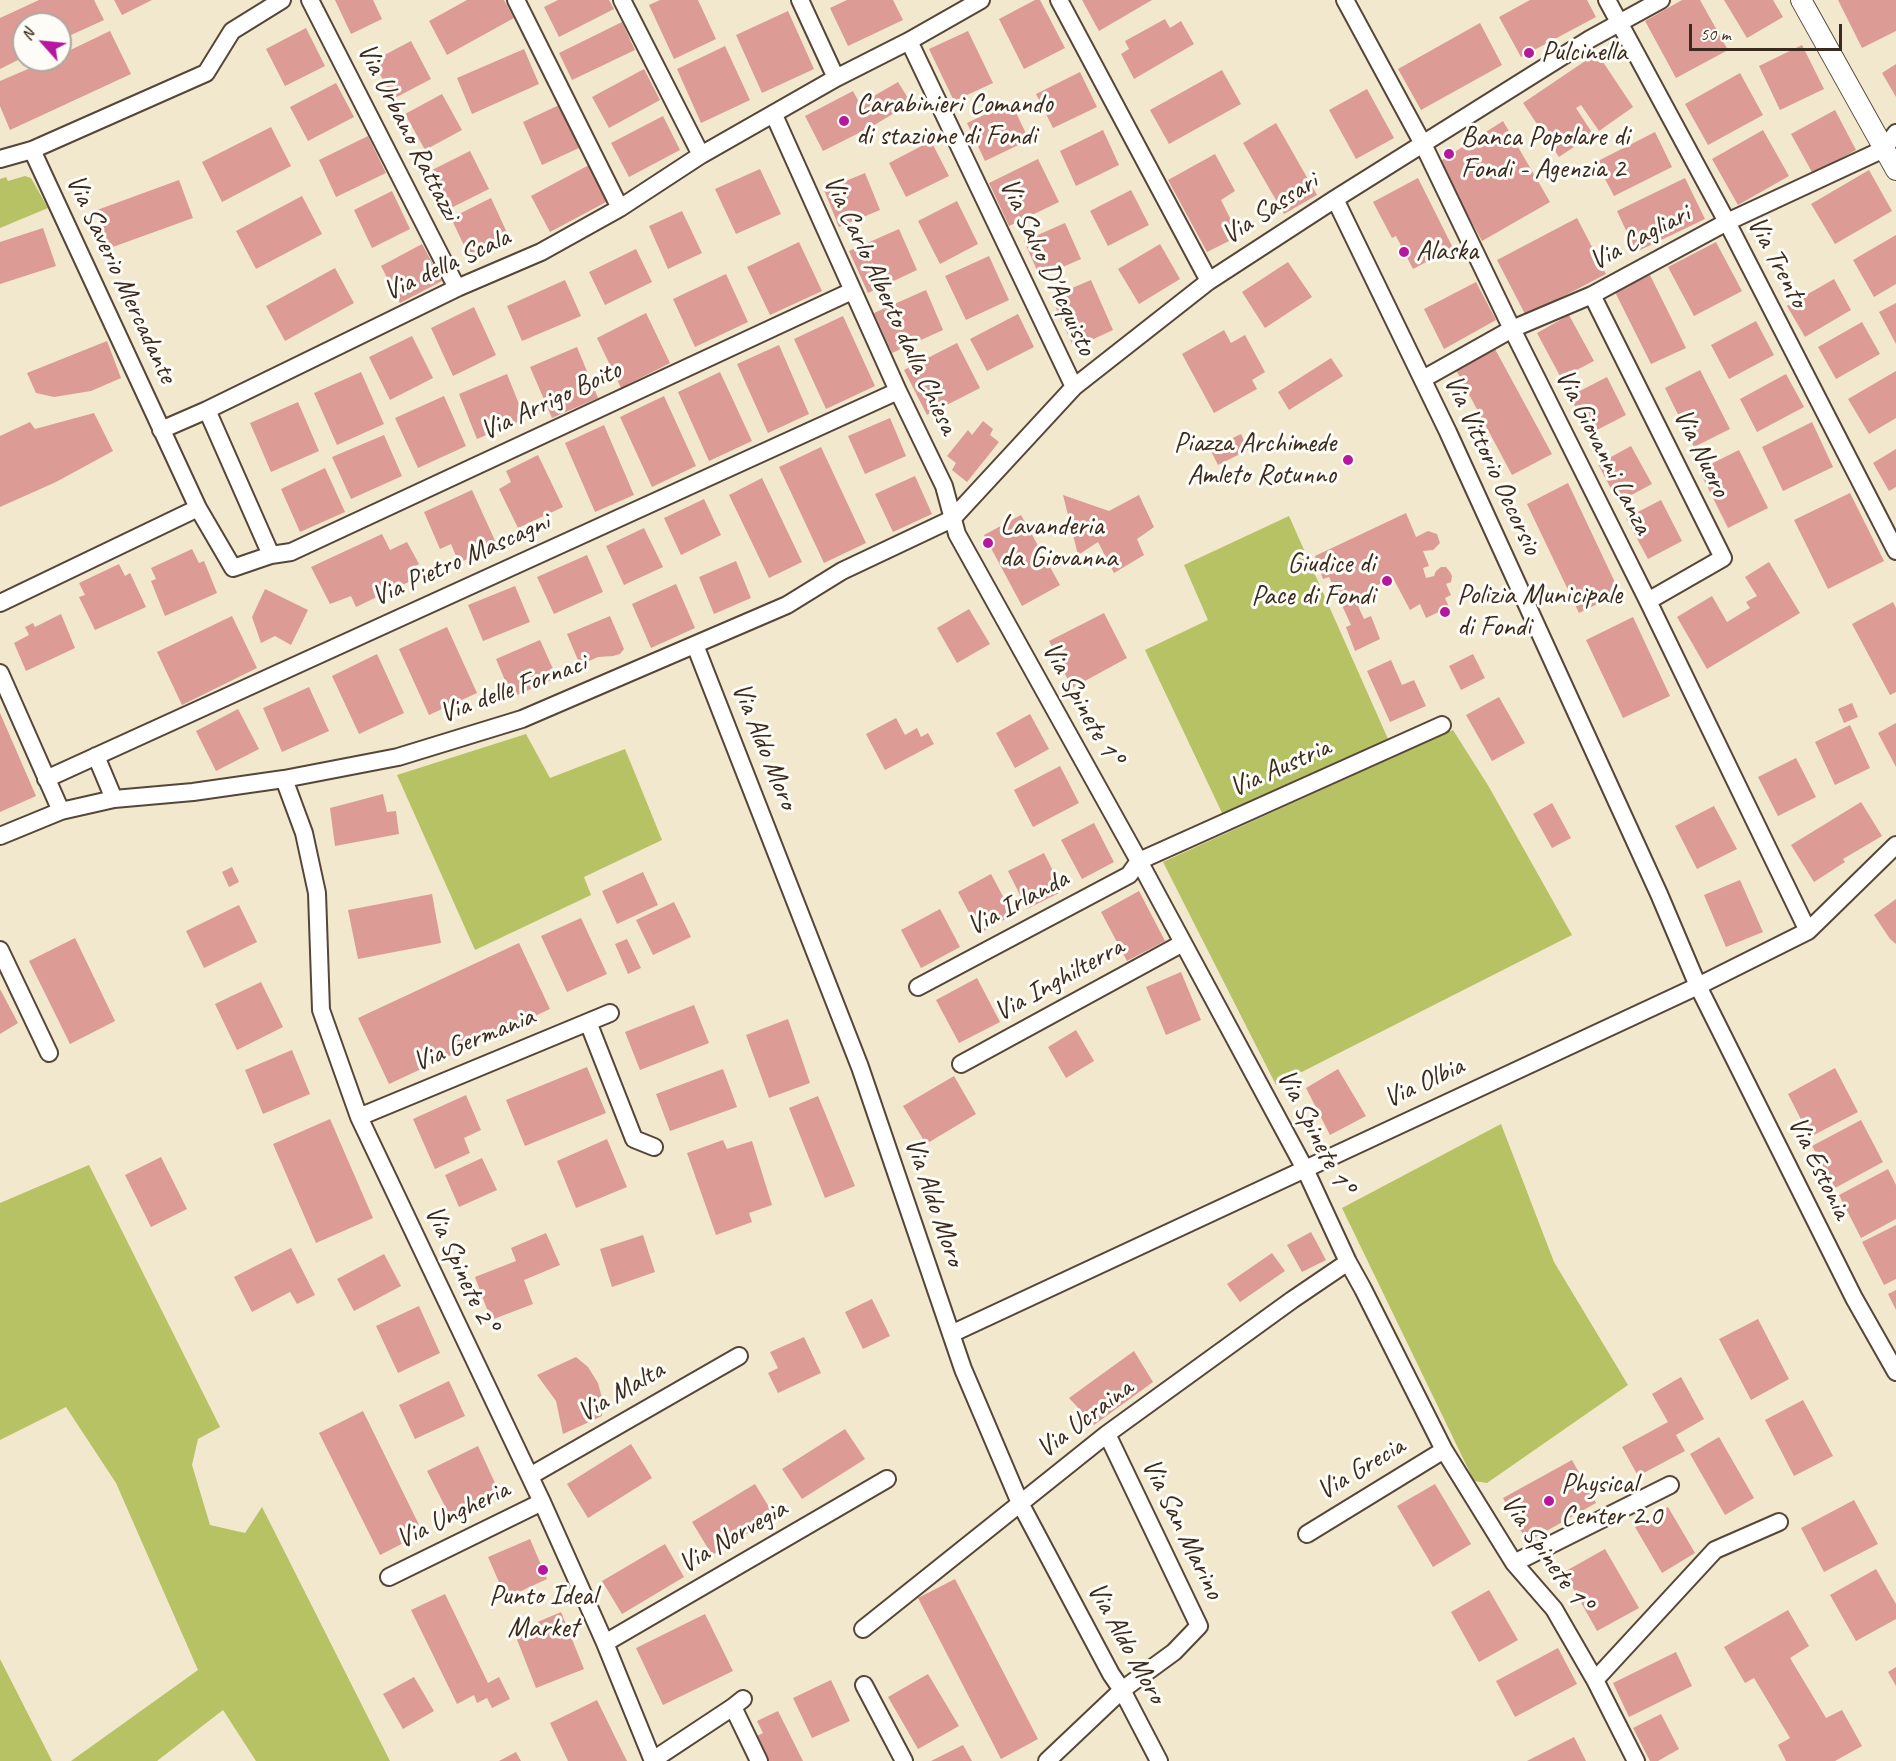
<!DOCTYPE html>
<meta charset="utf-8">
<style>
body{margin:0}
#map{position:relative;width:1896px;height:1761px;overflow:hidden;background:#f1e8ce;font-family:Caveat,sans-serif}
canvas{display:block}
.north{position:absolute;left:12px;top:12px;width:60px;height:60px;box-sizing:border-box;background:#fdfcf7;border:2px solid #afa8a0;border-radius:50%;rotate:297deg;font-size:16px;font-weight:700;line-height:24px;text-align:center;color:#3b2a1e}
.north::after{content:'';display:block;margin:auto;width:21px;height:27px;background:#b5179e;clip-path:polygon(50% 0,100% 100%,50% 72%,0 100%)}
.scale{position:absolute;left:1689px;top:24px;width:153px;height:27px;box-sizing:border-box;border:3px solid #3b2a1e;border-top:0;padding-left:8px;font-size:18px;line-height:21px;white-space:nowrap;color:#3b2a1e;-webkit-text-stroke:4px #fdfcf7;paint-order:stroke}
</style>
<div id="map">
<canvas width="1896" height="1761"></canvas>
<div class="north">N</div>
<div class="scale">50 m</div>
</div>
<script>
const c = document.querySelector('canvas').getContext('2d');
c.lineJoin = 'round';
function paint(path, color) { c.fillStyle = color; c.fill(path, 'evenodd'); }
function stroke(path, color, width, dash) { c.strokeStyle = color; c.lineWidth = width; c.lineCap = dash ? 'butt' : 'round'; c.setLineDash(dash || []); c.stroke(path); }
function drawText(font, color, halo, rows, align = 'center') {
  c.font = font + ' Caveat,sans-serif'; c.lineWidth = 6; c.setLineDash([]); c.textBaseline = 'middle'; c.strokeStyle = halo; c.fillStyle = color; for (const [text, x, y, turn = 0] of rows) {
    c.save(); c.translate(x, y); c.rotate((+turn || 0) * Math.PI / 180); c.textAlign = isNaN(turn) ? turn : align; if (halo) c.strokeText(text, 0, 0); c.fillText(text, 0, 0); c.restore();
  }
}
paint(new Path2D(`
 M25 176 31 178 48 208 0 228V179L6 177 8 181Z
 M1289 516 1388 739 1223 815 1145 650 1208 620 1184 565Z
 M1453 730 1489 787 1572 935 1276 1085 1163 862Z
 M526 734 550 778 625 749 662 840 584 877 591 895 475 950 397 775Z
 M1501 1124 1554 1262 1628 1385 1487 1483 1474 1481 1342 1208Z
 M89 1165 220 1427 198 1439 192 1465 210 1525 245 1533 262 1507 390 1761H256L223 1710 157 1761H71L198 1670 116 1483 66 1407 0 1440V1203Z
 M0 1659 52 1761H0Z`), '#b6c263');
paint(new Path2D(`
 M39 0H94L104 20 60 40V24H24V57L0 69V18Z
 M114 0H152L122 15Z
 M335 0H373L382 19 351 34Z
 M467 0H504L514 18 447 55 429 21Z
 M558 0H609L614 9 559 37 544 7Z
 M660 0H698L716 39 674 59 649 5Z
 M847 0H893L903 20 848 46 830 8Z
 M1035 0H1040L1065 48 1024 69 999 19Z
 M1082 0H1152L1099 31Z
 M1530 0H1587L1596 17 1521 57 1499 17Z
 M1682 0H1700L1728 50 1676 78 1645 21Z
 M1724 0H1773L1783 17 1747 38Z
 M1838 0H1896V31L1862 48Z
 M788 11 814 69 762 93 736 35Z
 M1165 19 1170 28 1181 21 1194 44 1134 79 1121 54 1129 49 1125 41Z
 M622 22 635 50 572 80 559 53Z
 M1480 23 1502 65 1421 110 1398 69Z
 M306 28 325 66 285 86 266 49Z
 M110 31 131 74 10 130 0 106V81L49 60H60V55Z
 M968 31 993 83 954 101 929 49Z
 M411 41 431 79 393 99 373 61Z
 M1802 45 1824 89 1780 110 1759 66Z
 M725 46 750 100 701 123 677 69Z
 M524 49 539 84 472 114 457 78Z
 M1597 53 1633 107 1599 131 1581 105 1576 108 1593 134 1559 157 1523 103Z
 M1896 64V97L1882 73Z
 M644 69 660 100 609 128 592 97Z
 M1222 70 1241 104 1169 144 1150 110Z
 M1080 72 1097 107 1053 128 1036 94Z
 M1740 73 1763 115 1708 145 1685 104Z
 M898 82 911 103 871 127 823 151 805 116 853 91 860 104Z
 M336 83 354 117 308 141 290 107Z
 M1367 89 1394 138 1356 159 1329 110Z
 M442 94 462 130 425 150 405 114Z
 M1011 102 1029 140 985 161 967 123Z
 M559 105 579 148 542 165 523 122Z
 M1835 110 1856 150 1813 174 1791 134Z
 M663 116 680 150 629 177 611 143Z
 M1503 121 1550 202 1482 241 1439 162Z
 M1276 123 1317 195 1284 214 1243 143Z
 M271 127 291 166 222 202 202 162Z
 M1103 130 1119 165 1076 186 1060 151Z
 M1763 130 1789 176 1738 205 1712 159Z
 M1655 132 1672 167 1614 196 1596 162Z
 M368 136 386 173 336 197 319 160Z
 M931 141 949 176 906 197 889 163Z
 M470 151 489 189 443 212 424 174Z
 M1215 154 1235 191 1221 200 1239 236 1207 252 1168 180Z
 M1038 159 1059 202 1009 226 989 183Z
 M589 165 608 201 550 232 531 196Z
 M760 169 781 214 736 234 715 189Z
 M1869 170 1892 211 1835 244 1811 204Z
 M865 173 880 210 839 227 824 190Z
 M1418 178 1453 248 1413 269 1396 236 1392 238 1373 202Z
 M1685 178 1705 219 1636 252 1617 211Z
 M179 180 193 218 110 248 97 210Z
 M1131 190 1149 225 1108 246 1090 211Z
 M392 191 410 229 372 248 354 210Z
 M302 196 322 234 256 269 236 231Z
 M491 198 509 237 469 256 451 218Z
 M957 201 978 244 940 264 918 221Z
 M682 211 702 253 668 269 649 226Z
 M1577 218 1606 274 1526 316 1497 260Z
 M1065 223 1081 259 1040 277 1024 241Z
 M43 228 56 266 0 284V242Z
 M899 229 917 270 868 293 849 251Z
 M1896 235V284L1874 297 1853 260Z
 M799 242 822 291 770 315 747 267Z
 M1716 242 1742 291 1694 316 1668 267Z
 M422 244 442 281 400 303 381 266Z
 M1160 244 1180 279 1139 304 1118 269Z
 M636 249 652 282 605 305 589 272Z
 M989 256 1009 300 966 320 945 276Z
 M1288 262 1312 297 1265 328 1242 292Z
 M335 268 354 303 285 341 266 306Z
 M726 274 748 322 695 347 673 299Z
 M1650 275 1686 348 1651 364 1615 292Z
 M1834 279 1851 310 1805 337 1787 306Z
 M565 280 581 316 522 341 507 306Z
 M1091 280 1113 330 1074 348 1051 297Z
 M1476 282 1496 320 1444 349 1424 309Z
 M926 290 943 330 892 353 874 313Z
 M1896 303V344L1879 312Z
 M474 307 496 355 453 376 431 328Z
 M646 313 670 363 621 388 597 338Z
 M1018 314 1034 347 987 371 970 339Z
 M1569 315 1594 361 1561 378 1537 333Z
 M843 316 875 386 826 409 794 339Z
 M1756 321 1774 355 1729 379 1711 345Z
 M1862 322 1880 354 1836 379 1818 347Z
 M1224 330 1231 343 1245 335 1265 372 1252 380 1257 389 1214 413 1182 354Z
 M412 336 433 378 390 400 369 357Z
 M107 341 121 378 91 391 54 397 36 393 27 373Z
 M957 343 980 388 927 415 904 370Z
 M779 345 809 414 768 433 737 364Z
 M577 347 598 398 552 418 530 367Z
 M1495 349 1552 454 1512 475 1456 370Z
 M1331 358 1343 376 1289 410 1278 392Z
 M1700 370 1730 429 1694 447 1665 388Z
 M1896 371V418L1869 434 1848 399Z
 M361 372 384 424 337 445 314 393Z
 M720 372 752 441 709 461 678 392Z
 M507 374 525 419 477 439 459 394Z
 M1786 374 1804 407 1757 432 1740 399Z
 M1607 377 1626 415 1589 434 1570 396Z
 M444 396 466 446 418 468 395 418Z
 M664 396 696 466 652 487 620 417Z
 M298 402 319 451 271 472 250 423Z
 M94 413 113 451 56 482 0 507V436L30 422 35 429Z
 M890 418 906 456 865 474 848 436Z
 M983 421 993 429 990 435 999 442 967 482 952 470 956 463 947 456 968 430 972 435Z
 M1812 422 1833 467 1783 491 1762 447Z
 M604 425 634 495 595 512 565 443Z
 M1241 434 1248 450 1218 465 1210 449Z
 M384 435 402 476 351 499 332 457Z
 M1631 446 1652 484 1618 502 1598 464Z
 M821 447 866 543 824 563 779 467Z
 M1896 449V487L1889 491 1873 463Z
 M1739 450 1768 508 1728 528 1699 470Z
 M538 455 563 507 518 528 499 489 511 482 506 471Z
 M325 468 345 512 300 532 281 489Z
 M915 476 932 514 893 532 875 494Z
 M762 478 802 562 769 578 729 495Z
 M1568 483 1620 593 1579 613 1527 504Z
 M472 490 497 545 459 563 451 544 440 549 424 512Z
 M1850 493 1884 561 1828 589 1794 520Z
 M1063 495 1109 511 1139 495 1154 527 1137 539 1144 555 1114 573 1098 542 1078 555Z
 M704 499 721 535 681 555 664 518Z
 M1661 500 1682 541 1648 559 1626 518Z
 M1406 513 1416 537 1428 531 1437 534 1440 543 1433 550 1423 551 1429 566 1423 568 1426 578 1434 576 1436 571 1441 567H1446L1450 572 1452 576 1451 582 1446 584 1451 595 1445 598 1449 607 1426 618 1420 604 1410 610 1393 578 1369 589 1374 598 1358 606 1364 619 1371 616 1380 639 1355 651 1346 627 1351 625 1329 577 1323 579 1315 556Z
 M1021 515 1060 585 1022 606 984 535Z
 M644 528 663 567 624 585 606 546Z
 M382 534 390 550 407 542 419 564 414 567 419 577 356 607 351 596 330 604 311 567Z
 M192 549 199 563 204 561 217 593 165 616 151 581 156 579 151 568Z
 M587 555 603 592 554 614 537 577Z
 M736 561 751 598 714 614 699 577Z
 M1769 562 1800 613 1707 669 1677 617 1712 596 1727 622 1750 608 1746 602 1757 596 1745 577Z
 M119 564 125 576 130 573 146 607 95 630 79 597 85 595 79 583Z
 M676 584 695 628 651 648 632 604Z
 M515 586 530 622 483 641 468 605Z
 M265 589 308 610 291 645 275 636 261 643 252 617Z
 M1893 602 1896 608V692L1890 695 1852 624Z
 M969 609 990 644 957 663 937 628Z
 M1104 613 1127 658 1072 688 1049 641Z
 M61 614 75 648 26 671 14 643 29 635 25 627 33 623 35 627Z
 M232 616 257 668 182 705 157 652Z
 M610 616 624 649 620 654 613 656 598 657 580 665 567 634Z
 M1633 617 1670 696 1623 718 1586 640Z
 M447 627 477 693 429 715 399 649Z
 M540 640 557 678 512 697 496 659Z
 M377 654 404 713 359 734 332 676Z
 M1473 654 1485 678 1461 690 1449 666Z
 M1391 660 1402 685 1414 680 1426 706 1390 722 1367 671Z
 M309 687 329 731 282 752 263 708Z
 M1499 697 1525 743 1492 761 1466 715Z
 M1852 703 1858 717 1844 723 1838 709Z
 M238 709 259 749 216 771 196 731Z
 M0 713 36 796 0 812Z
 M1030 714 1049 749 1015 768 996 733Z
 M896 718 905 735 917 728 921 737 928 733 934 744 885 770 866 734Z
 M1896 723V767L1878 733Z
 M1850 725 1870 768 1835 785 1815 742Z
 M1796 758 1816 797 1778 816 1758 777Z
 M1060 766 1079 803 1033 827 1014 790Z
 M383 794 387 812 396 811 399 834 335 846 330 808Z
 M1861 802 1882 836 1843 859 1845 862 1814 882 1791 845Z
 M1552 803 1571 838 1552 848 1533 814Z
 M1714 806 1737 849 1697 869 1675 826Z
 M1094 823 1114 862 1082 879 1061 840Z
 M1044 853 1063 891 1027 909 1008 871Z
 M232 867 239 882 229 887 222 872Z
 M643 872 658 905 617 924 602 891Z
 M991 874 1013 915 980 933 958 892Z
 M1740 880 1763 932 1726 947 1704 895Z
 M1139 891 1165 941 1127 961 1101 912Z
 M432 894 441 943 358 959 348 910Z
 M1896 899V944L1890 939 1874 915Z
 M674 902 691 937 653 955 636 920Z
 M239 905 257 942 204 968 186 931Z
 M940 909 960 947 921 968 901 930Z
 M581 918 607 974 567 992 541 936Z
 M75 938 115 1021 70 1044 29 961Z
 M627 939 641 968 628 974 615 944Z
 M519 943 550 1009 389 1084 358 1018Z
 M1181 972 1201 1020 1166 1035 1146 987Z
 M977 978 1000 1022 959 1043 936 1000Z
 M261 982 283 1027 237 1050 215 1004Z
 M0 989 18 1023 0 1034Z
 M694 1005 709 1043 640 1070 625 1032Z
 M788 1019 810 1083 769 1098 746 1035Z
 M1076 1030 1094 1061 1066 1078 1048 1047Z
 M292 1050 310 1094 263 1114 245 1070Z
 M587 1067 606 1113 525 1146 506 1100Z
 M1835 1068 1858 1112 1810 1137 1788 1094Z
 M723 1069 737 1107 670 1131 656 1094Z
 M1338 1069 1366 1116 1330 1135 1306 1088Z
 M954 1076 976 1114 926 1144 903 1106Z
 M466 1095 481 1130 464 1138 470 1153 435 1169 413 1119Z
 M818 1096 855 1186 825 1198 789 1108Z
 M330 1119 373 1218 316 1243 273 1144Z
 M1861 1120 1883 1162 1835 1188 1812 1146Z
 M607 1139 627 1187 576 1208 557 1161Z
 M723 1140 727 1149 752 1141 772 1205 749 1213 752 1222 716 1235 687 1153Z
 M161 1157 187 1209 151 1227 125 1175Z
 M482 1158 497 1190 459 1207 445 1175Z
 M1888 1169 1896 1185V1219L1861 1238 1839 1195Z
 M1896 1225V1279L1884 1285 1862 1242Z
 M1311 1232 1326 1260 1302 1272 1287 1245Z
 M546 1233 560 1265 524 1280 533 1304 491 1320 475 1277 516 1261 511 1248Z
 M643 1235 655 1272 612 1287 600 1249Z
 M291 1248 315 1295 297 1304 290 1292 252 1312 234 1277Z
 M1272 1253 1285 1271 1240 1302 1227 1284Z
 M384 1254 401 1286 354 1311 337 1279Z
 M1896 1290V1310L1888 1294Z
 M872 1299 890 1336 863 1349 845 1312Z
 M419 1306 440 1353 398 1373 376 1326Z
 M1758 1319 1789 1379 1751 1400 1719 1339Z
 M804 1337 821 1373 778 1393 768 1373 778 1368 770 1352Z
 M1134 1351 1153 1382 1094 1425 1069 1398Z
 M576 1357 588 1367 598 1383 602 1398V1416L563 1434 556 1401 537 1375Z
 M1681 1377 1704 1419 1676 1435 1685 1451 1638 1476 1622 1447 1668 1422 1652 1394Z
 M449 1381 465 1416 415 1439 399 1405Z
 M1803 1400 1833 1456 1794 1476 1765 1420Z
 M363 1411 423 1533 380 1555 319 1433Z
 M845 1429 865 1459 802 1499 782 1469Z
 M1719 1437 1754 1498 1725 1515 1690 1454Z
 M631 1444 652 1478 588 1518 567 1484Z
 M478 1446 500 1494 451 1518 427 1471Z
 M1572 1460 1596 1503 1527 1542 1503 1498Z
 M755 1484 775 1517 712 1555 692 1522Z
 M1435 1484 1471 1544 1433 1567 1397 1506Z
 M1854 1500 1878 1544 1824 1572 1801 1528Z
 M1668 1507 1695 1553 1662 1573 1635 1527Z
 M530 1539 547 1579 506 1598 488 1557Z
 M665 1544 684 1577 622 1614 602 1581Z
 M1605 1549 1639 1608 1597 1631 1564 1572Z
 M1876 1569 1896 1604V1619L1856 1641 1830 1595Z
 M955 1579 1038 1739 1001 1759 918 1598Z
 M1489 1590 1518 1640 1479 1662 1451 1612Z
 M445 1594 488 1683 499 1677 510 1699 492 1708 487 1698 477 1703 474 1695 457 1704 411 1610Z
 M1788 1610 1809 1646 1790 1658 1826 1718 1842 1710 1862 1746 1835 1761H1786L1778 1745 1790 1738 1754 1678 1745 1683 1724 1647Z
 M561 1612 584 1669 536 1688 514 1632Z
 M705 1614 733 1671 663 1705 636 1648Z
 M1558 1648 1577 1684 1515 1717 1496 1681Z
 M1676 1652 1692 1686 1629 1717 1613 1683Z
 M1896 1667V1686L1888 1672Z
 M928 1674 959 1726 918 1749 888 1697Z
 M414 1677 434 1711 403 1729 383 1694Z
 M831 1680 850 1721 812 1738 793 1698Z
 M597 1700 617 1741 627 1761H568L550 1723Z
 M778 1711 803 1761H764L753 1738 763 1733 757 1721Z
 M1661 1714 1679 1749 1658 1761H1650L1633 1728Z
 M1574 1737 1586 1761H1527Z
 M963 1745 972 1761H931Z
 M516 1752 521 1761H499Z`), '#dd9b95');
const minor = new Path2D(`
 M310 0 457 288
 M516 0 620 208
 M622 0 701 155
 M800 0 836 78
 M1059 0 1209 281
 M1345 0 1423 144 1512 329 1648 601 1808 931
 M1607 0 1727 222 1896 551
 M909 41 1074 387
 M774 115 898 391 944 486 957 534 1139 861 1305 1169 1348 1262 1363 1289 1444 1450 1514 1563 1554 1609 1595 1680 1636 1761
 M32 150 198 508 233 568 271 555 207 410 161 430
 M0 159 32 150 206 73 232 31 282 0
 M1335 199 1448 432 1659 894 1698 986 1854 1298 1896 1372
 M1592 295 1723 558 1648 601
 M1423 379 1512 329 1592 295 1727 222 1884 149 1896 133
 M207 410 457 288 541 252 620 208 701 155 836 78 909 41 981 0
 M271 555 291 552 852 291
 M0 603 198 508
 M695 645 860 1067 963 1369 1020 1503 1111 1674 1122 1690 1159 1761
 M0 673 61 811
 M96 756 114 799
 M46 779 898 391
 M284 779 304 833 317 893 321 1010 359 1117 542 1502 605 1643 653 1761
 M0 836 61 811 114 799 193 792 284 779 398 757 522 719 787 605 842 571 952 519 1074 387 1209 281 1335 199 1590 39 1661 0
 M0 950 49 1053
 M918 987 1129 875 1139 861 1442 725
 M588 1022 634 1139 654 1147
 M961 1064 1183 943
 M359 1117 610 1013
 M951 1334 1698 986 1808 931 1896 845
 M530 1476 739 1356
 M1307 1534 1444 1450
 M1514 1563 1670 1485
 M389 1577 542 1502
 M863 1629 1107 1434 1292 1300 1348 1262
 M605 1643 887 1479
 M1595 1680 1715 1550 1779 1522
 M864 1685 904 1761
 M733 1707 759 1761
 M653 1760 733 1707 743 1699
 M1047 1761 1122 1690 1174 1652 1199 1626 1107 1434`);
const tertiary = new Path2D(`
 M1801 0 1896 170`);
stroke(minor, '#564638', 20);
stroke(tertiary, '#564638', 22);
stroke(minor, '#fff', 16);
stroke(tertiary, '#fff', 20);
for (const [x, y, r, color] of [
 [1529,53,6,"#b5179e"],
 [844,121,6,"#b5179e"],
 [1449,154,6,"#b5179e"],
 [1404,252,6,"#b5179e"],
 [1348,460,6,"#b5179e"],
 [988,543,6,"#b5179e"],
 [1387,581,6,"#b5179e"],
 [1445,612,6,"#b5179e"],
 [1549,1501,6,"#b5179e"],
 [543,1570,6,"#b5179e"]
]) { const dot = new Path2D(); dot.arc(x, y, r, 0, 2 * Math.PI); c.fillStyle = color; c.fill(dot); stroke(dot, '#fdfcf7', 2); }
drawText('28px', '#3b2a1e', '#fdfcf7', [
 ["Pulcinella",1541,53],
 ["Carabinieri Comando",856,105],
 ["di stazione di Fondi",856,137],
 ["Banca Popolare di",1461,138],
 ["Fondi - Agenzia 2",1461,170],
 ["Alaska",1416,252],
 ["Piazza Archimede",1336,444,"right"],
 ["Amleto Rotunno",1336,476,"right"],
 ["Lavanderia",1000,527],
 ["da Giovanna",1000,559],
 ["Giudice di",1375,565,"right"],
 ["Pace di Fondi",1375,597,"right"],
 ["Polizia Municipale",1457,596],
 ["di Fondi",1457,628],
 ["Physical",1561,1485],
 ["Center 2.0",1561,1517],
 ["Punto Ideal",543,1597,"center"],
 ["Market",543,1629,"center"]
], 'left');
drawText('28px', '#3b2a1e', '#fdfcf7', [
 ["Via Urbano Rattazzi",408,132,63],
 ["Via Sassari",1270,209,-33],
 ["Via Cagliari",1640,238,-28],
 ["Via Trento",1777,262,62],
 ["Via della Scala",447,265,-25],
 ["Via Salvo D'Acquisto",1047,267,65],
 ["Via Saverio Mercadante",121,279,65],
 ["Via Carlo Alberto dalla Chiesa",890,305,65],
 ["Via Arrigo Boito",551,401,-25],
 ["Via Giovanni Lanza",1603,452,63],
 ["Via Nuoro",1701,453,64],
 ["Via Vittorio Occorsio",1492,465,65],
 ["Via Pietro Mascagni",461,560,-24],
 ["Via delle Fornaci",513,689,-20],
 ["Via Spinete 1°",1081,703,61],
 ["Via Aldo Moro",764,746,68],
 ["Via Austria",1280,768,-24],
 ["Via Irlanda",1018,903,-28],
 ["Via Inghilterra",1059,980,-29],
 ["Via Germania",474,1040,-22],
 ["Via Olbia",1424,1083,-25],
 ["Via Spinete 1°",1314,1131,63],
 ["Via Estonia",1819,1168,64],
 ["Via Aldo Moro",934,1202,71],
 ["Via Spinete 2°",460,1268,65],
 ["Via Malta",621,1392,-30],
 ["Via Ucraina",1085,1419,-37],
 ["Via Grecia",1361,1469,-31],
 ["Via Ungheria",453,1515,-26],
 ["Via San Marino",1182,1529,64],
 ["Via Norvegia",733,1537,-30],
 ["Via Spinete 1°",1545,1553,55],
 ["Via Aldo Moro",1126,1643,61]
]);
</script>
